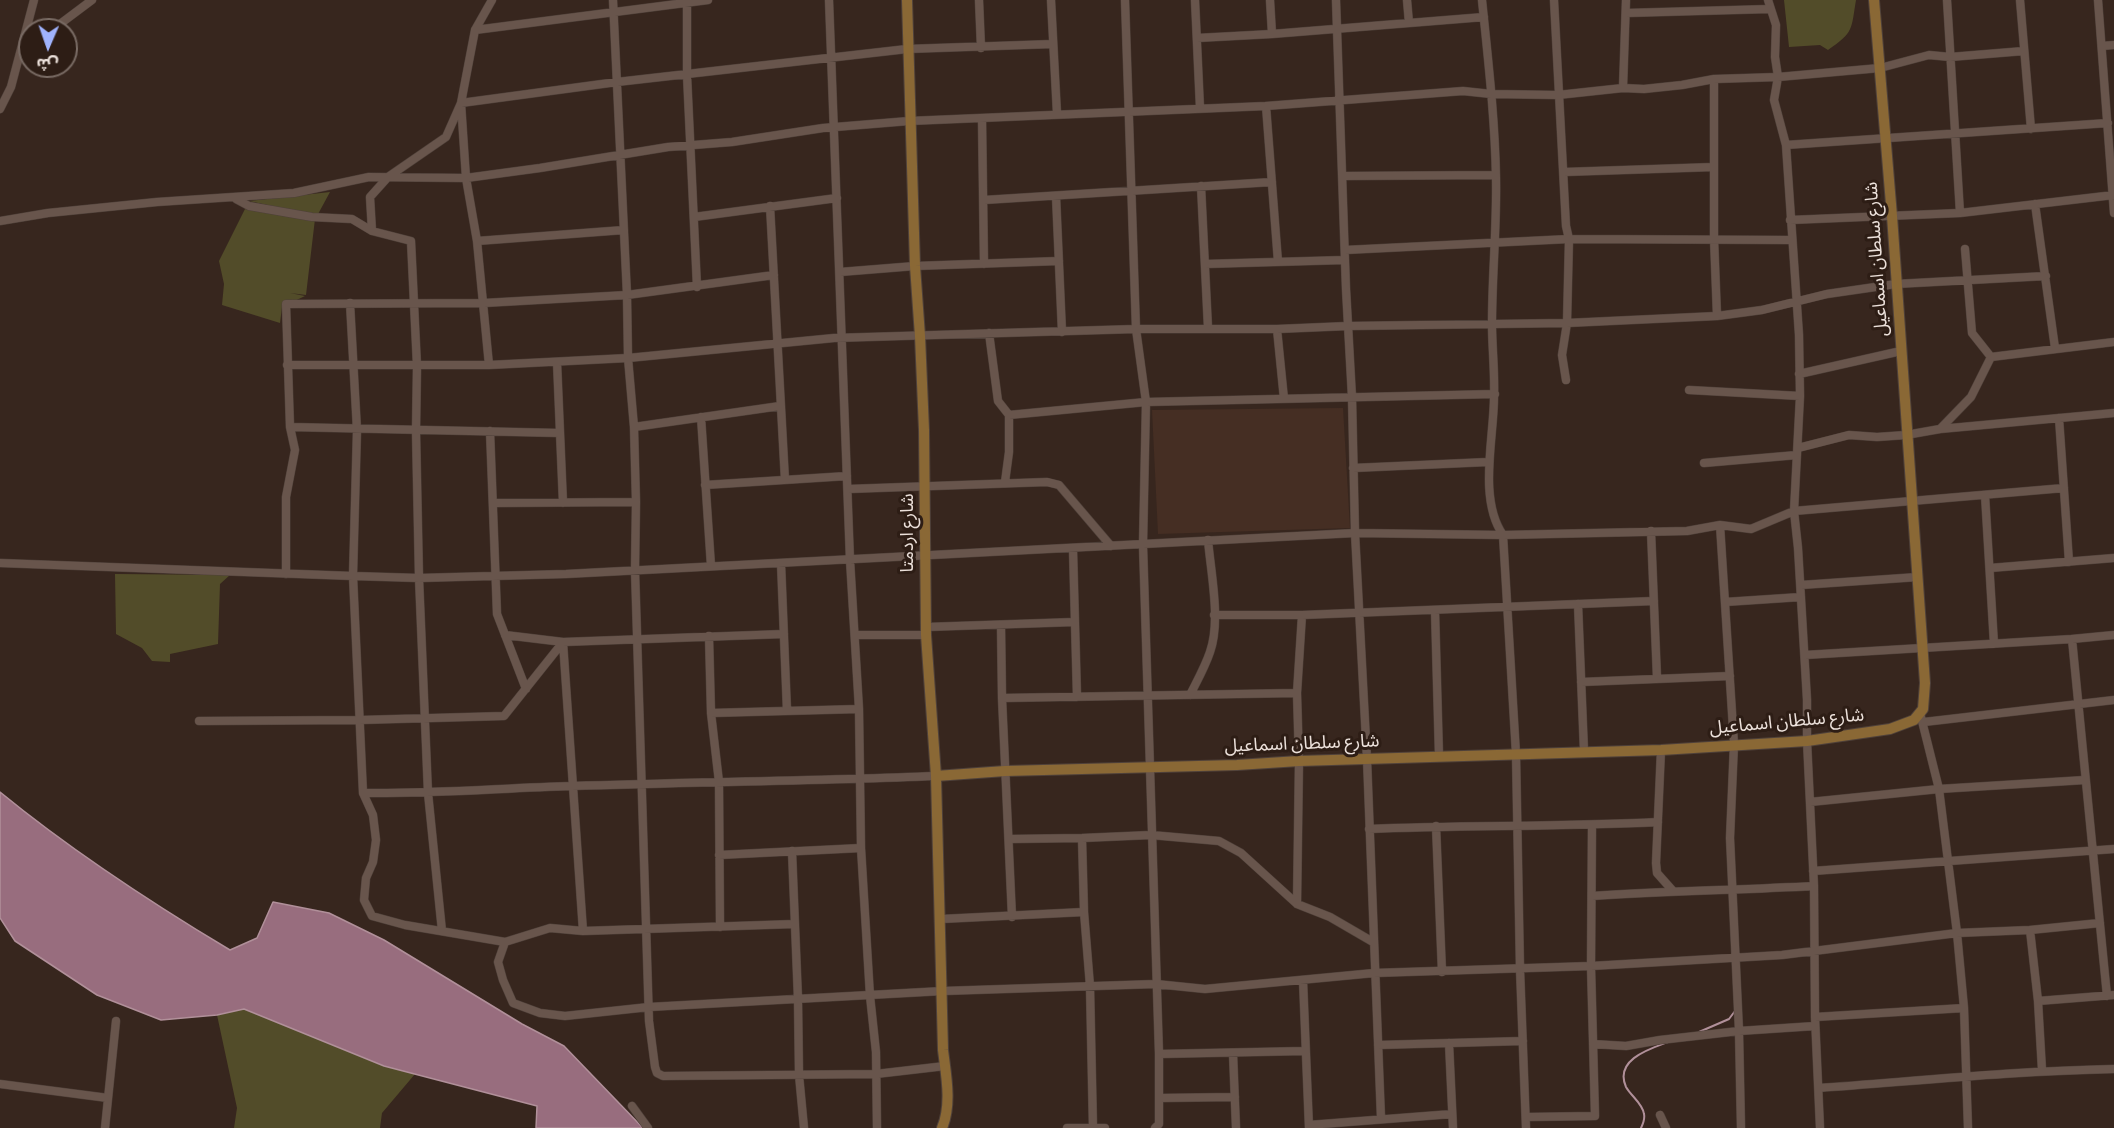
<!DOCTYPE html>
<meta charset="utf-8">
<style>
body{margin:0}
#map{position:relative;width:2114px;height:1128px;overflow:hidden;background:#37261e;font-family:"Source Sans 3","Noto Sans Arabic",sans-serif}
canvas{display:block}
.north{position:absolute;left:18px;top:18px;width:60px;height:60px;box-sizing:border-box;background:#2d1d15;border:2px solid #796b64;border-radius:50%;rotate:182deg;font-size:16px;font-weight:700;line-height:24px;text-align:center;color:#ece1db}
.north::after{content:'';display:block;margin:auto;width:21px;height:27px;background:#a0b3fd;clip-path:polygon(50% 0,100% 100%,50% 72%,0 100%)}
</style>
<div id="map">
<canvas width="2114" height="1128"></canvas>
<div class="north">ش</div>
</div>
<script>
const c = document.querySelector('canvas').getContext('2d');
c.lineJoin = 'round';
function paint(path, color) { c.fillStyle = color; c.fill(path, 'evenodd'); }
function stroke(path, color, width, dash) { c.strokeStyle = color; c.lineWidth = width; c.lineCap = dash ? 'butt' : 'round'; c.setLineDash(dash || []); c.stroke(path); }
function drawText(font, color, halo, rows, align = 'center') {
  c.font = font + ' "Source Sans 3","Noto Sans Arabic",sans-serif'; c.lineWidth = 6; c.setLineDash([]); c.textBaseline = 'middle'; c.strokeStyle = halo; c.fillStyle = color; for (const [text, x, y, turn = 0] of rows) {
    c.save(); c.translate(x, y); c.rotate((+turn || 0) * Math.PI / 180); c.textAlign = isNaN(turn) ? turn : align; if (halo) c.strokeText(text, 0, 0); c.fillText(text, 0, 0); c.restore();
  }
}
paint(new Path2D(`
 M1343 408 1350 528 1158 534 1152 410Z`), '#452e23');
paint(new Path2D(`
 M1784 0H1856C1851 30 1854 32 1828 50L1820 45 1789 47Z
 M330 192 317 216 249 201Z
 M245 209 315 219 306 295 290 293 305 296 282 307 280 323 222 305 224 284 219 261Z
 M115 574 230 575 220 584 218 644 170 654V662L152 661 142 648 116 634Z
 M244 1009 384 1066 415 1074 382 1113 380 1128H234L237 1108 217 1015Z`), '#524c29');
const water = new Path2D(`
 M0 792C72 851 150 902 230 950L257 938 273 902 329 913 384 940 522 1024 564 1046 643 1128H536L537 1106 384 1066 244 1009 217 1015 161 1020 97 995 15 941 0 918Z`);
paint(water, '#986d7e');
stroke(water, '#b1909a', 1.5);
stroke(new Path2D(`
 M1699 1032 1729 1019 1735 1011
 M1641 1128C1643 1124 1645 1119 1644 1114 1643 1104 1631 1096 1626 1087 1614 1060 1649 1049 1668 1042`), '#b1909a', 2);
const street = new Path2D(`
 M613 0 627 295 628 358 634 427 636 502 635 570 649 1021 655 1067 657 1073 663 1076 876 1074 945 1066
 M687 0V75L697 287
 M829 0 850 560 859 709 861 848 870 996 876 1052 877 1128
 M979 0 981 48
 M1051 0 1057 114
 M1125 0 1136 329 1146 402 1143 545 1159 1054V1124L1155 1128
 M1195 0 1200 108
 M1270 0 1272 34
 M1336 0 1346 289 1352 397 1355 533 1367 759 1381 1118
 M1407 0 1409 23
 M1482 0C1488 59 1495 119 1496 178 1497 226 1492 275 1492 324 1492 348 1495 372 1494 397 1494 438 1478 499 1503 535L1516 754 1520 969 1526 1128
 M1554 0 1566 226 1569 239 1567 323 1562 355 1566 380
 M1768 0 1776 25 1775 57 1778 77 1774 100 1786 145 1799 335 1800 396 1794 511 1798 548 1807 700V741L1814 886 1815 1017 1820 1128
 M1947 0 1960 213
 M2020 0 2031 129
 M2098 0 2114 213
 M1626 13 1770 9
 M56 30 60 24 92 0
 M475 30 708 0
 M1197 38 1272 34 1484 17
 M2102 46 2114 45
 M1714 79V238L1717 316
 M1623 88 1626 0
 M1266 106 1278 262
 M0 109 11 87 34 0
 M982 118 984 264
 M1786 145 2108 123
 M1564 172 1714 167
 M1343 176 1496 175
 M1201 186 1208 328
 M1056 196 1062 332
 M236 199 249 206 312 217 352 219 372 231 411 241 417 366 416 431 419 578 428 793 442 931
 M984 200 1272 182
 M2035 204 2055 348
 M770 206 785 480
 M694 217 837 198
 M1790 220 1960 213 2114 195
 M0 221 48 213 157 202 294 193 369 177 466 178 540 168 668 147 732 142 823 128 909 121 1266 106 1463 91 1491 94 1558 95 1623 88 1644 89 1682 85 1714 79 1778 77 1880 68 1929 55 1950 57 2024 51
 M372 231 370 197 388 177 446 137 461 103 617 82 907 49 1053 44
 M477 241 624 230
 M1345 250 1569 239 1791 240
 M1205 264 1345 260
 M840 272 915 266 1059 261
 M350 303 357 430 353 576 363 793 373 815 376 840 373 862 366 878 364 900 372 916 405 925 505 942
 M1277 329 1284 399
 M989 333 998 401 1009 415V452L1005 482
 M1991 357 2114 342
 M557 362 563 503
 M287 365H489L628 358 834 338 1136 329H1277L1348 326 1567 323 1717 316 1762 310 1827 294 1896 284 2046 276
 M489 365 477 241 466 178 461 103 475 30 492 0
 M1799 374 1901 351
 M1689 390 1800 396
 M1009 415 1146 402 1495 394
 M701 417 711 566
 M2059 418 2069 562
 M290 427 560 433
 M634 427 780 406
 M1940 429 1971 397 1991 357 1972 333 1965 249
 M490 431 497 614 526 689
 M1798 448 1849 435 1877 437 1906 435 1940 429 2114 413
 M1704 463 1797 455
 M1353 468 1488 462
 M705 485 847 476
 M848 489 1047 482 1059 485 1111 546
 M1985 495 1994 644
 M494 503 636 502
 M1720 525 1734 744 1730 838 1739 1031 1741 1128
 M1651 531 1657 678
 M1073 549 1077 697
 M0 563 353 576 419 578 566 574 1355 533 1503 535 1687 531 1720 525 1751 529 1794 511 2064 488
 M781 563 787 711
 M1990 568 2114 558
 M286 574V497L295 450 290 427 286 304 484 303 627 295 774 275
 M1801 585 1918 577
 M1725 602 1801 597
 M1578 604 1584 751
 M1435 610 1439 756
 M1214 615H1302L1654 601
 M1001 625 1002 698 1012 917
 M926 627 1075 622
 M505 635 563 642 583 931
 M855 635H926
 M709 636 711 713 719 782 720 927
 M2072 639 2107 996
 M1805 655 2072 639 2114 635
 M1581 682 1730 676
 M1190 695C1197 681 1205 667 1210 652 1221 621 1211 574 1208 540
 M1002 698 1297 693
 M711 713 859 709
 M1920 713 1939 789 1957 933 1964 1008 1968 1128
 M199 721 360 720 504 716 563 642 784 634
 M1924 722 2114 700
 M1661 750 1656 863 1657 873 1673 891
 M363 793C433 794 502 788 572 786 694 782 815 781 936 776
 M1810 802 1939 789 2085 780
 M1436 826 1442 972
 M1369 829C1465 825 1562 827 1658 822
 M1082 838 1084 912 1090 986 1093 1128
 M1009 839 1082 838 1151 835 1219 841 1241 853 1297 904 1330 917 1373 942
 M792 851 798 999 799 1075 804 1128
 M719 855 861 848
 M1813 871 2114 849
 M1592 896C1666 891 1740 890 1814 886
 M1297 904 1299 761 1297 693 1302 615
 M941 919 1084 912
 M795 924 583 931 550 928 505 942 498 962 503 980 513 1003 540 1013 565 1016 649 1007 943 991 1156 984 1205 989 1374 973 1591 966 1782 955 1957 933 2030 930 2100 923
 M2030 930 2038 1001 2042 1070
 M1303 980 1309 1128
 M2038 1001 2114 995
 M1815 1017 1964 1008
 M1449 1043 1453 1128
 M1593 1044 1626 1046 1660 1040 1739 1031 1815 1026
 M1378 1045 1523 1041
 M1233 1053 1236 1128
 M1159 1054 1305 1051
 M0 1084 108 1098
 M1819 1088C1917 1081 2015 1071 2114 1069
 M1159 1098 1235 1097
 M632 1106 648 1128
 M1660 1115 1666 1128
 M1526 1117 1595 1116 1591 966 1592 825
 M1309 1125 1452 1114
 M105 1128 116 1021
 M1067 1128H1105`);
const secondary = new Path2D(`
 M907 0 915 266 920 336 924 430 926 635 936 776 943 1050C946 1075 952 1104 942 1128
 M936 776 1005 771 1237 765 1299 761 1661 750 1807 741 1890 729 1914 720 1923 709 1925 683 1892 216 1874 0`);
stroke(street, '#4f413a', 9);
stroke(secondary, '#4f413a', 12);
stroke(street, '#68554c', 8);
stroke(secondary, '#8a6835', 10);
drawText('18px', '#ece1db', '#2d1d15', [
 ["شارع سلطان اسماعيل",1878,259,-94],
 ["شارع اردمتا",909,533,-90],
 ["شارع سلطان اسماعيل",1787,723,-5],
 ["شارع سلطان اسماعيل",1302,745,-2]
]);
</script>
